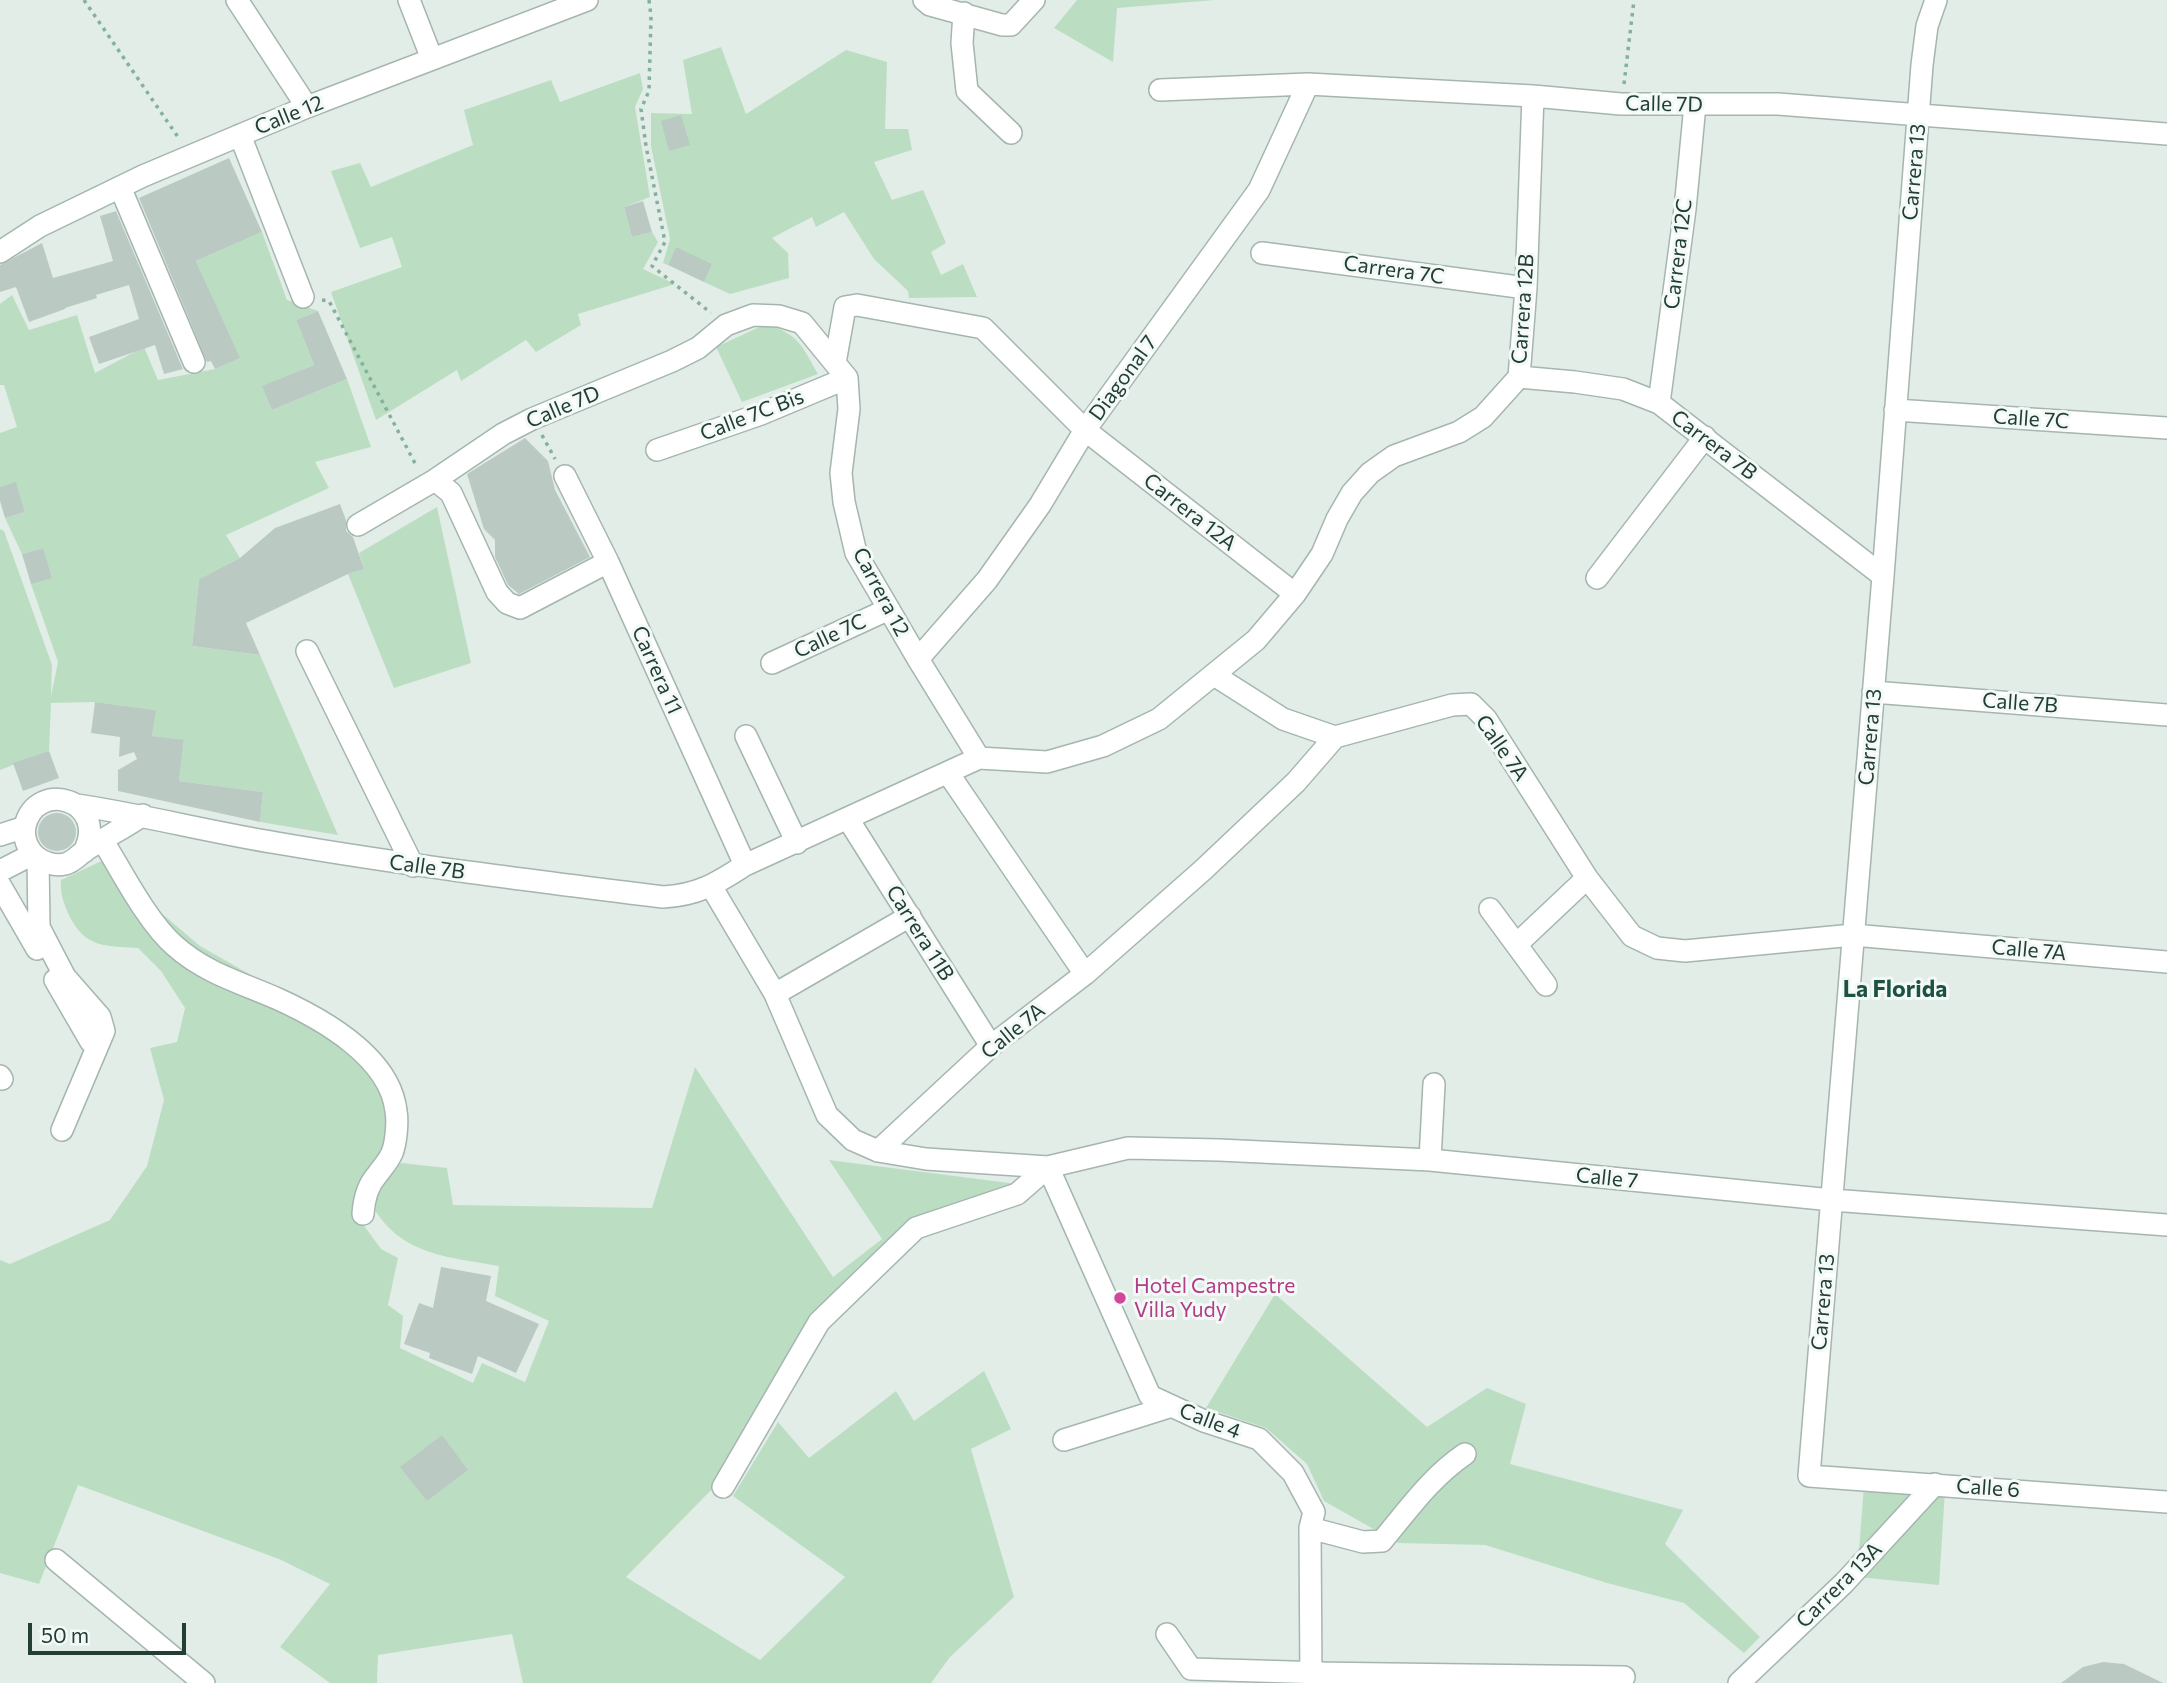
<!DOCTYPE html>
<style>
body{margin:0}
#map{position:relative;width:2167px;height:1683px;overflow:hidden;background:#e2ede8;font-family:Commissioner,sans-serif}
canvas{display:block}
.scale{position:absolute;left:28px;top:1623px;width:158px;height:32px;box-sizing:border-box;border:4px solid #223e35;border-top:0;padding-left:9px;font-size:21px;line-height:24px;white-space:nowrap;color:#223e35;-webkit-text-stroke:5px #f3f9f6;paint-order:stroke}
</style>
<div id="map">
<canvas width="2167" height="1683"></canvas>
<div class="scale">50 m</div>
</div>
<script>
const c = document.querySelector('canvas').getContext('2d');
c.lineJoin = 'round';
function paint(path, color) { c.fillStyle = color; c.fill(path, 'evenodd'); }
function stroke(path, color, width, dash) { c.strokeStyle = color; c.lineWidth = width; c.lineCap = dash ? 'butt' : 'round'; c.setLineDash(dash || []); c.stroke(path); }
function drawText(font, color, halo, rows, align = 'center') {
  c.font = font + ' Commissioner,sans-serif'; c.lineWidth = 6; c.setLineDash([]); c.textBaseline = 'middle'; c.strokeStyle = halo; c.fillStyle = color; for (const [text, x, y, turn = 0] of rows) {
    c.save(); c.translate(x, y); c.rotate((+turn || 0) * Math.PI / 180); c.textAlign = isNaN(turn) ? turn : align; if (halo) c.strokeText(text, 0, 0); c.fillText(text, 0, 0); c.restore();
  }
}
paint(new Path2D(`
 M1077 0H1215L1117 8 1113 62 1054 28Z
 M721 47 746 114 846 50 887 62 885 129H908L912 150 874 162 892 200 923 190 946 243 931 252 941 275 963 264 977 297 909 298 908 291 874 259 844 212 816 227 812 217 772 238 788 253 789 278 730 294 704 282 711 264 676 248 668 265 663 263 670 239 651 146V113L692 114 683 60Z
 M640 73 643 89 635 107 650 197 624 207 632 237 652 232 658 242 643 269 675 284 578 314 581 325 536 352 526 340 461 381 457 370 376 420 331 292 402 267 392 237 360 248 331 171 360 163 371 187 473 145 464 110 551 80 560 102Z
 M262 232 287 300 318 311 296 320 314 365 263 386 272 410 347 379 371 447 315 462 329 488 226 535 240 558 199 579 192 646 260 655 338 835 260 822 263 792 179 781 184 741 152 736 155 710 95 702 51 703 49 751 0 770V529L4 531 52 665 51 696 58 662 31 584 43 548 22 554 5 518 25 512 16 483 0 487V433L17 427 4 385H0V304L12 295 29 330 77 315 95 373 144 347 158 380 215 369 239 358 196 261Z
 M766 324C800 335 801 345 818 374L742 402 716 347Z
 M437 507 471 663 394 688 348 574 364 569 359 553Z
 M106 859 153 906 200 946 272 987 389 1089 386 1146 357 1216 381 1249 398 1258 388 1305 403 1316 400 1348 473 1383 482 1363 525 1382 549 1321 495 1296 499 1266C448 1257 398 1255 371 1203L386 1178 401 1163 447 1168 453 1205 652 1208 695 1067 833 1277 882 1239 829 1160 1017 1184 910 1220 814 1321 715 1486 626 1577 760 1660 845 1577 733 1496 778 1422 809 1458 896 1391 914 1421 984 1371 1011 1429 971 1449 1014 1597 950 1657 931 1683H523L512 1634 378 1655 377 1683H330L280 1647 330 1584 279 1559 78 1485 39 1584 0 1573V1260L10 1264 110 1220 147 1166 164 1100 150 1048 177 1042 185 1008 161 971 138 948C104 946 84 948 68 913 63 901 60 893 61 880Z
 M1275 1294 1427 1427 1487 1388 1526 1404 1510 1464 1683 1510 1665 1544 1760 1637 1744 1653 1684 1603 1607 1583 1485 1545 1398 1543 1324 1501 1307 1464 1266 1428 1206 1408Z
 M1864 1485 1945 1491 1939 1585 1857 1577Z`), '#bbdec3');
paint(new Path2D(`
 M681 115 690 145 669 151 661 121Z
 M229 158 262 232 196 261 240 358 215 369 211 361 207 362 139 198Z
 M643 201 652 232 632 237 624 207Z
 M116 211 182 367 183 369 164 374 155 345 99 364 89 337 139 319 129 285 96 295 97 298 65 308V309L29 322 16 287 0 292V265L42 243 53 278 113 261 100 216Z
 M676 247 712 264 704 282 668 265Z
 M318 311 347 379 272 410 262 386 314 365 296 320Z
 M525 438 548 461 555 490 590 557 519 594 508 585 495 557V540L484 529 467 474Z
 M16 482 25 512 5 518 0 501V487Z
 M340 504 346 520V531L353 537 364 569 348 574 246 623 260 655 192 646 199 579 240 558 275 528Z
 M43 548 52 578 31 584 22 554Z
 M95 702 156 710 152 736 184 740 179 781 263 792 260 822 118 791V770L137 759 134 752 119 757 120 737 91 733Z
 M49 751 59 778 23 791 13 763Z
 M38 832a19 19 0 1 1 38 0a19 19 0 1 1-38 0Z
 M441 1267 491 1276 486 1301 539 1324 516 1373 478 1356 472 1374 429 1358 430 1353 404 1344 419 1303 433 1308Z
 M442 1435 468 1470 427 1501 400 1467Z
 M2103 1662 2124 1664 2163 1683H2061L2083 1667Z`), '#bacac3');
const minor = new Path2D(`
 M237 0 307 107
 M409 0 432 59
 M924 0 930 5 1002 25H1011L1034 0
 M1936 0 1927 26 1922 65 1883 576 1809 1476 2167 1502
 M964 13 962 43 967 91 1011 133
 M1160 90 1308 84 1533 96 1621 104H1778L2167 134
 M240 135 303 297
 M120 187 194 362
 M0 252 40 226 143 176 307 107 587 0
 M1262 253 1526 288
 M835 363 845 307 857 305 983 328 1085 430 1295 594
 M1519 377 1575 382 1623 389 1659 403 1883 576
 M1659 403 1685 209 1695 105
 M1895 410 2167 428
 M657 450 761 414 847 378
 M565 476 608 562 745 865
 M435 480 451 493 497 592 507 603 520 608 608 562
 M358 525 435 480 503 434 532 419 672 361 698 348 726 325 753 315 779 316 802 323 847 378 849 409 841 473 844 502 856 553 918 659 979 758
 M1597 578 1705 437
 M307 651 413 866
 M918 659 987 580 1040 505 1085 430 1259 190 1308 84
 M772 663 889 609
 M1214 675 1283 719 1335 737
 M1873 692 2167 715
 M746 736 797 843
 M948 773 1085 974
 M77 805C144 815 210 832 277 843 405 865 534 881 663 897 698 895 716 884 745 865L979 758 1047 762 1103 746 1159 719 1256 640 1295 594 1322 554 1337 519 1352 493 1370 473 1394 456 1459 432 1483 417 1519 377 1526 288 1533 96
 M848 819 991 1046
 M0 835 25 827
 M103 841C122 872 148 923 175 946 205 973 242 983 278 999 322 1019 390 1057 396 1111 398 1122 396 1143 392 1153 388 1162 382 1168 377 1175 367 1186 364 1199 363 1214
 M84 852C110 800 36 778 25 826 23 837 27 848 35 856 43 863 55 866 65 864 73 862 77 857 83 852 102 839 124 828 143 815
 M38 858 39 927 65 977 100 1017 104 1031 62 1130
 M0 871 33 854
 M0 885 37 949
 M711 886 775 994 827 1115 853 1140 878 1151 926 1159 1048 1167 1128 1148 1219 1150 1430 1160 1832 1200 2167 1225
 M1490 909 1546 985
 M1517 944 1587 878
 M55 980 91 1042
 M775 994 910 916
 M0 1076 2 1079
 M878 1151 991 1046 1085 974 1203 870 1296 782 1335 737 1452 705 1471 704 1486 719 1587 878 1632 936 1657 948 1685 951 1853 935 2167 962
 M1430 1160 1434 1084
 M1048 1167 1150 1396 1204 1421 1259 1439 1293 1473 1314 1512 1310 1528 1311 1683
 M1064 1440 1172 1406
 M723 1487 819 1322 916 1228 1017 1194 1048 1167
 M1310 1528 1363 1542 1382 1541C1408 1510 1431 1477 1465 1454
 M56 1560 204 1683
 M1167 1634 1191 1669 1324 1673
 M1311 1673 1624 1677
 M1739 1683 1844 1583 1935 1484`);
stroke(minor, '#a5b5af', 24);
stroke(new Path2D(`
 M84 0 180 140
 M649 0 651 16 649 91 641 109 646 146 665 242 652 266 711 313
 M1624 84 1634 0
 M322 300 329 301 417 467
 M542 435 555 459`), '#82b1a0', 3.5, [3.5, 5]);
stroke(minor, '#fff', 21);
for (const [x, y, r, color] of [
 [1120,1298,7,"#d1479c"]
]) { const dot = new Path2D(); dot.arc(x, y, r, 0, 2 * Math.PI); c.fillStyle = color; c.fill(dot); stroke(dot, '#f3f9f6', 2.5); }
drawText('21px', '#223e35', '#f3f9f6', [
 ["Calle 7D",1664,104,1],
 ["Calle 12",289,115,-22],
 ["Carrera 13",1914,172,-85],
 ["Carrera 12C",1678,254,-83],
 ["Carrera 7C",1394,270,8],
 ["Carrera 12B",1523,309,-86],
 ["Diagonal 7",1123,378,-54],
 ["Calle 7D",563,407,-23],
 ["Calle 7C Bis",752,415,-21],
 ["Calle 7C",2031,419,4],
 ["Carrera 7B",1714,445,37],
 ["Carrera 12A",1190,512,38],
 ["Carrera 12",881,592,62],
 ["Calle 7C",830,636,-25],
 ["Carrera 11",657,670,66],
 ["Calle 7B",2020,703,4],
 ["Carrera 13",1870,737,-85],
 ["Calle 7A",1502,748,55],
 ["Calle 7B",427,867,8],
 ["Carrera 11B",920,933,58],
 ["Calle 7A",2029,950,5],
 ["Calle 7A",1013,1031,-39],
 ["Calle 7",1607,1178,6],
 ["Carrera 13",1823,1302,-85],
 ["Calle 4",1210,1421,21],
 ["Calle 6",1988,1488,4],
 ["Carrera 13A",1839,1585,-45]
]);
drawText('21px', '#b23c85', '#f3f9f6', [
 ["Hotel Campestre",1134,1286],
 ["Villa Yudy",1134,1310]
], 'left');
drawText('bold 23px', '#1d5142', '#f3f9f6', [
 ["La Florida",1895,989]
]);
</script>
